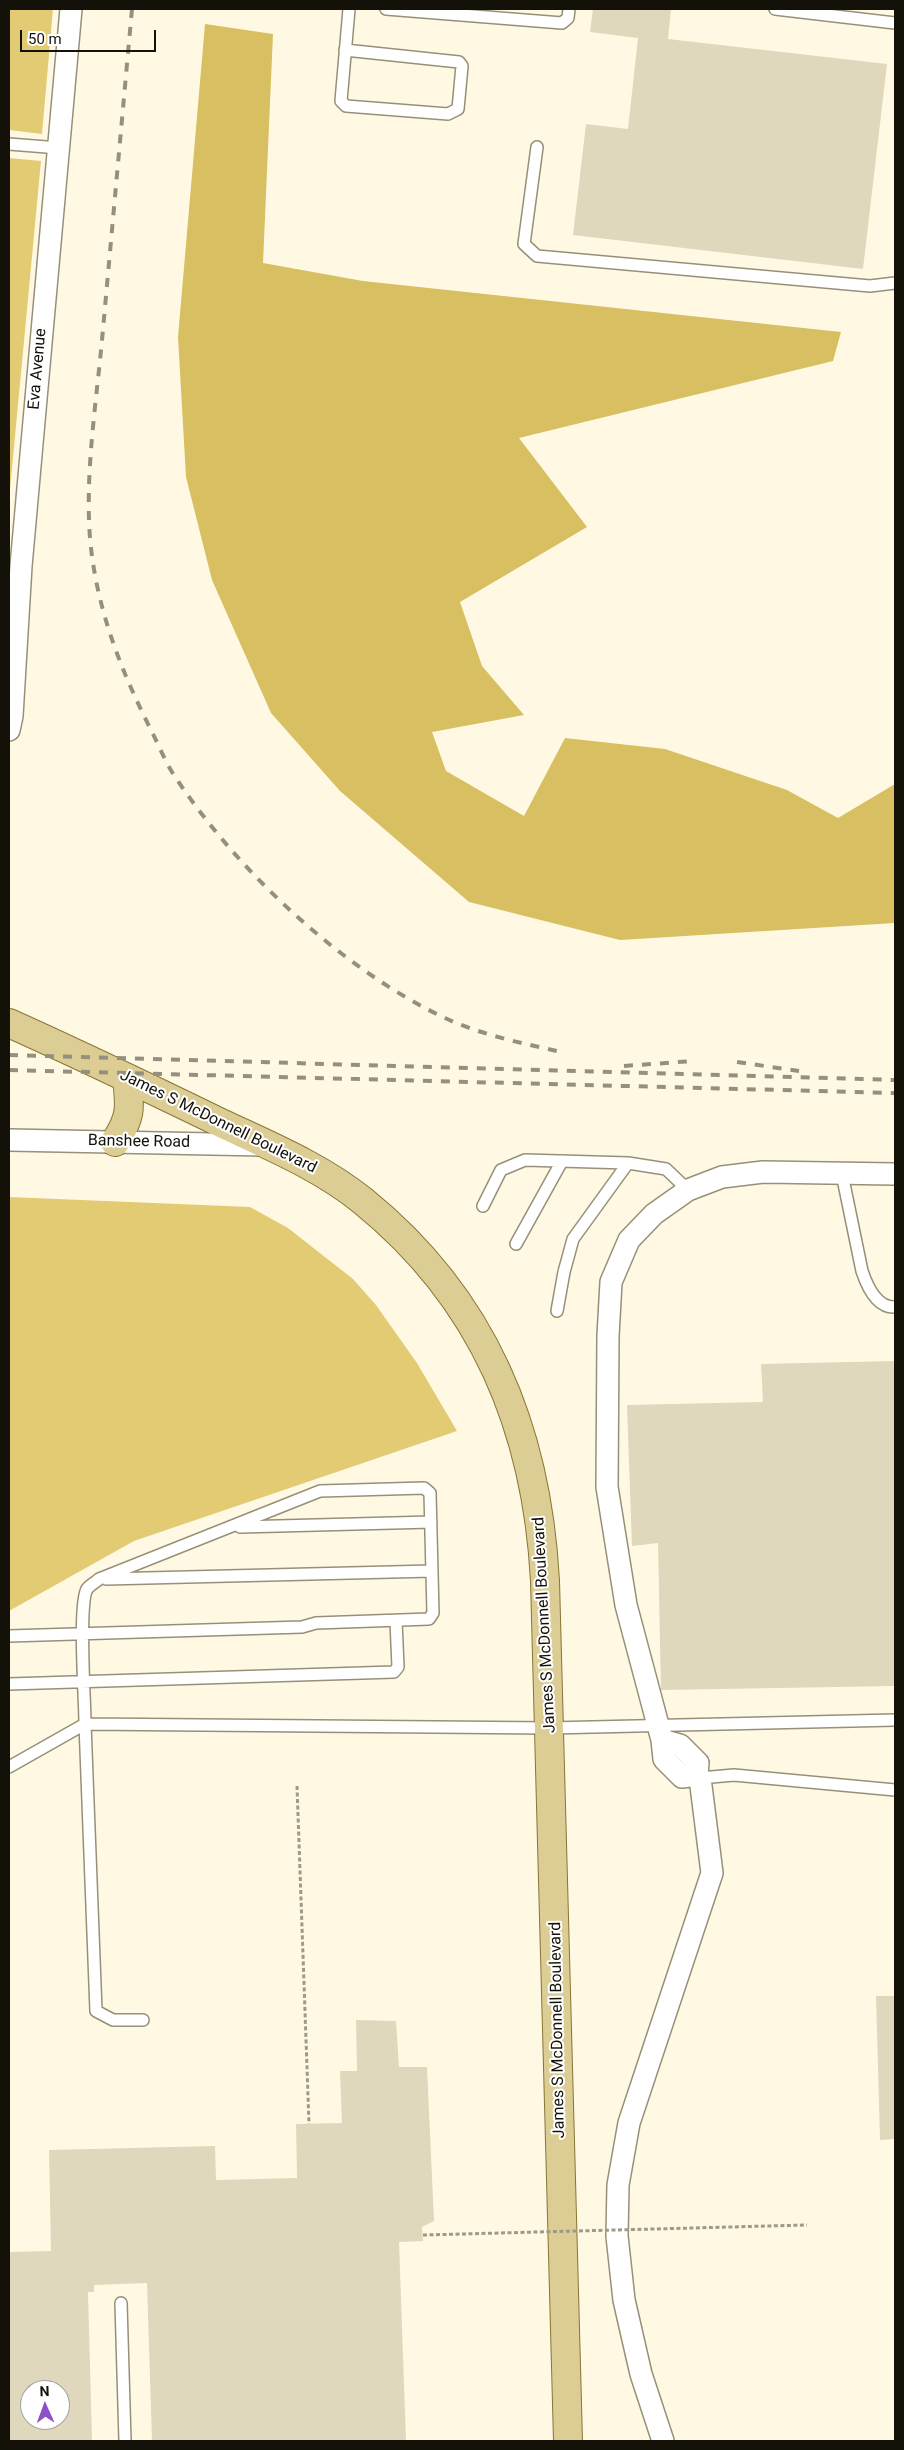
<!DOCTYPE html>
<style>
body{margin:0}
#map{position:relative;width:904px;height:2450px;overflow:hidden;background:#fff9e4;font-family:Roboto,sans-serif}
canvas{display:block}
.frame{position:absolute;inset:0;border:10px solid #131108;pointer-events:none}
.north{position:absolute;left:20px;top:2380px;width:50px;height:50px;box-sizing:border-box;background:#fff;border:1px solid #a1a09c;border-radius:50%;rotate:358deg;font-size:14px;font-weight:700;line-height:20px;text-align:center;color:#131108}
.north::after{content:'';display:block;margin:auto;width:18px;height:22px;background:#8d51c7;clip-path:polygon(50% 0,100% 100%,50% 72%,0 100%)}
.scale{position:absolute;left:20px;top:30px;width:136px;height:22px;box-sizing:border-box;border:2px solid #131108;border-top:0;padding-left:6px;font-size:15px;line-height:18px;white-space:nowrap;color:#131108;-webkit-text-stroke:4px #fff;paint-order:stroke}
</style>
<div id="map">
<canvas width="904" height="2450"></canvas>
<div class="frame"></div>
<div class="north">N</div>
<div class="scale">50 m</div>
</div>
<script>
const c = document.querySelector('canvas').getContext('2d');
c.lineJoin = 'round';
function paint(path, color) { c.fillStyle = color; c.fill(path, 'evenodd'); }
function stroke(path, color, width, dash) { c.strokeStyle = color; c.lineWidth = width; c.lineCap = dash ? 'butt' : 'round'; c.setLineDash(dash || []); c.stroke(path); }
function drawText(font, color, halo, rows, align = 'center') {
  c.font = font + ' Roboto,sans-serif'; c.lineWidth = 4; c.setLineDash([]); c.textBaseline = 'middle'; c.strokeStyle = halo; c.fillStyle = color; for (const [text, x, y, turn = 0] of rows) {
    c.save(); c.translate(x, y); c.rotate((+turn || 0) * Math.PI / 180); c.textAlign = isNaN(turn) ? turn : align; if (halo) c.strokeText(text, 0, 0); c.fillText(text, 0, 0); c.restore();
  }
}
paint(new Path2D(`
 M9 9H53L42 134 9 130Z
 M9 158 41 161 9 500Z
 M9 1197 250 1207 288 1228 353 1279 376 1305 417 1363 457 1431 134 1541 9 1611Z`), '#e3cb73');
paint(new Path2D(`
 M205 24 273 34 263 263 363 281 841 332 833 361 519 438 587 527 460 602 482 666 524 715 432 732 446 771 524 816 565 738 665 749 787 790 838 818 895 784V923L620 940 469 902 340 791 271 713 212 580 186 477 178 337Z`), '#d8bf61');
paint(new Path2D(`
 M593 9H671L668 39 887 64 863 269 573 235 586 124 628 129 638 38 590 32Z
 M895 1361V1686L661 1690 658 1543 632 1546 627 1405 763 1402 761 1364Z
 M876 1996H895V2139L880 2140Z
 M356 2020 396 2021 399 2067H427L434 2221 422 2227 423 2241 399 2242 406 2441H152L147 2283 94 2285V2292H88L92 2441H9V2252L51 2251 49 2150 215 2146 216 2180 297 2178 296 2124 342 2123 340 2071H357ZM30 2390H60V2420H30Z`), '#dfd8bd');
const service = new Path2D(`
 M386 9 562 23 568 18 569 9
 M775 9 895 23
 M345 50 459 62 462 66 458 109 448 114 346 106 341 101 349 9
 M9 144 59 148
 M537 147 524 244 537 256 870 286 895 283
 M842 1174 862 1271C867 1286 877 1308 895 1307
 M483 1206 501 1170 525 1160 628 1163 666 1169 688 1190
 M516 1244 562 1161
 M557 1311 564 1272 573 1239 628 1163
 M240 1527 431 1522
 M106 1579 432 1571
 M9 1636 302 1627 316 1623 429 1619 433 1613 430 1493 424 1488 320 1491 99 1579C96 1582 90 1585 87 1589 78 1605 85 1699 85 1724L96 2011 113 2020H143
 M9 1684 394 1672 398 1667 396 1621
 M9 1767 85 1724 550 1728 895 1720
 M700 1778 734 1775 895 1790
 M121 2303 125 2441`);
const minor = new Path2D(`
 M9 730 12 716 21 566 71 9
 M9 1140 263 1145
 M662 1740 680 1745 698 1763 697 1775 700 1778 712 1873 629 2123 618 2185 617 2236 624 2300 641 2374 663 2441
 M697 1775 682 1777 664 1759 662 1740 626 1605 607 1487 608 1336 611 1282 629 1240 654 1214 688 1190 722 1177 763 1172 895 1174`);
const primary = new Path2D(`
 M9 1023C80 1055 151 1089 221 1123 270 1146 321 1167 363 1201 484 1299 537 1429 545 1581L568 2441
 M115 1142C132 1116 130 1107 127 1078`);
stroke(service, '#979078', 14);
stroke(minor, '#979078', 24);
stroke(primary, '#877634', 30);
stroke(new Path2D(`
 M297 1786 309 2124`), '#9e9a89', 3, [4, 2.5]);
stroke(service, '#fff', 11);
stroke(minor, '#fff', 21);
stroke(primary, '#dccd94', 28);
stroke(new Path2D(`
 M132 9C122 119 112 230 102 340 96 405 85 473 90 538 96 606 119 666 149 726 157 741 163 757 172 772 234 868 341 969 445 1018 481 1035 522 1043 561 1052
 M9 1055 895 1080
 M737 1062 799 1071
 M624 1066 693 1061
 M9 1070 895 1093`), '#949080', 4, [9, 9]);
stroke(new Path2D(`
 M423 2235 807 2225`), '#9e9a89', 3, [4, 2.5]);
drawText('16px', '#131108', '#fff', [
 ["Eva Avenue",38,369,-85],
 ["James S McDonnell Boulevard",218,1122,26],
 ["Banshee Road",139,1142,1],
 ["James S McDonnell Boulevard",545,1625,-93],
 ["James S McDonnell Boulevard",558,2030,-91]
]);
</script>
